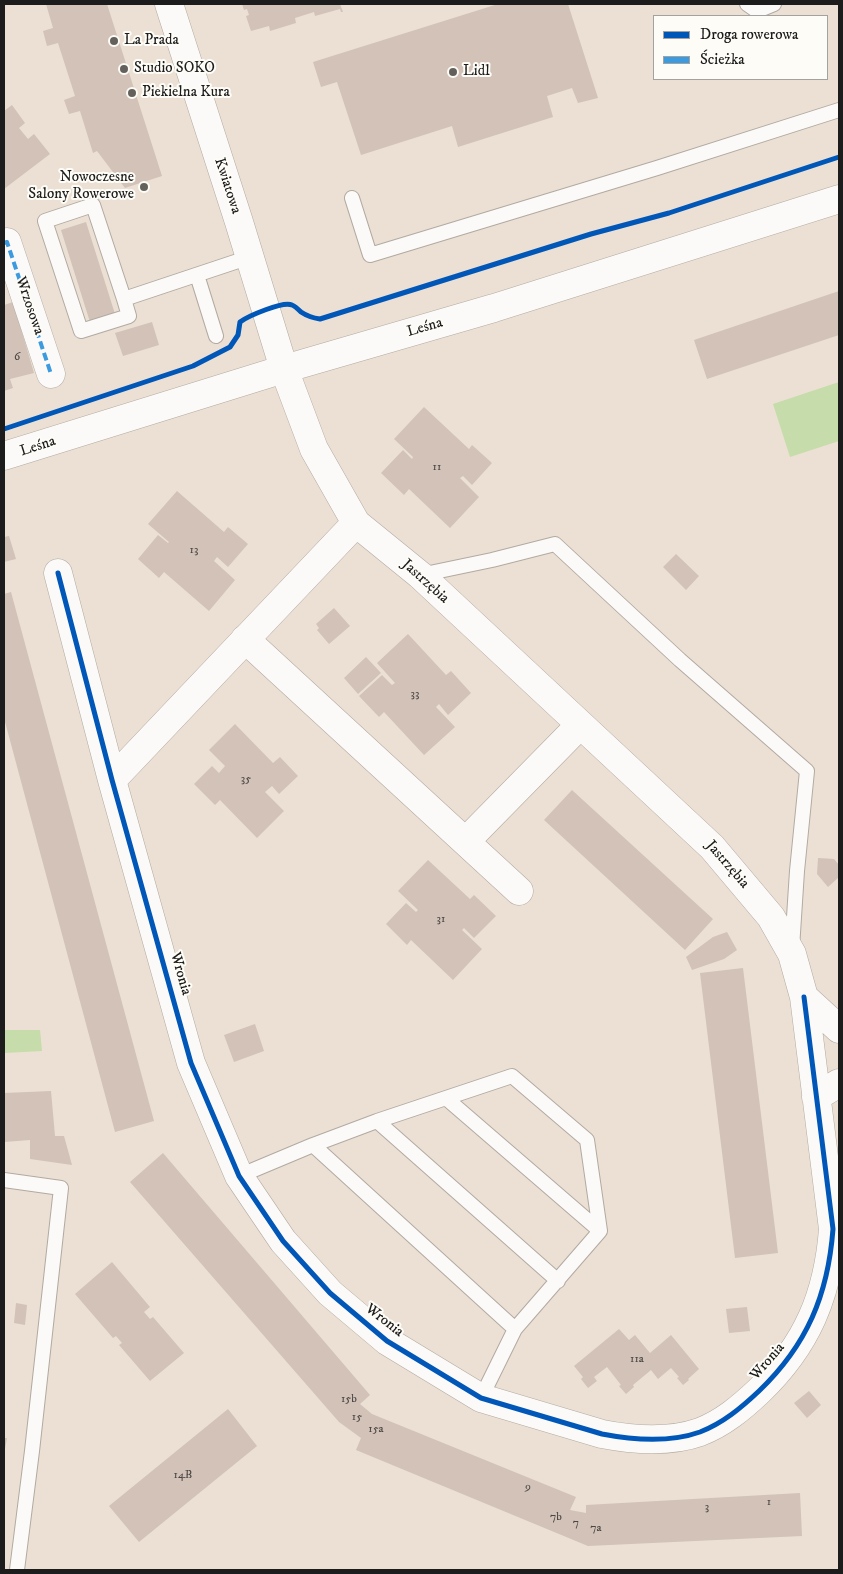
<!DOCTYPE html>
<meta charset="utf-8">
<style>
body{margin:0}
#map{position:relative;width:843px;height:1574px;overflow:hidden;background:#ebe0d3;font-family:"IM FELL DW Pica",serif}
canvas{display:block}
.frame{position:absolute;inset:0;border:5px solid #1c1c1c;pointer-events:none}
.legend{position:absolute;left:653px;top:15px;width:175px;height:65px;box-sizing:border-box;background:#fdfcf7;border:1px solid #a3a29f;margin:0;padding:6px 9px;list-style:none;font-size:15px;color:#1c1c1c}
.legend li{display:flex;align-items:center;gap:10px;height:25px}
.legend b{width:25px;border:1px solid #a3a29f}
</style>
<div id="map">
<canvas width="843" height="1574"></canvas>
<div class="frame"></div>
<ul class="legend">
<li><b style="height:6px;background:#0057b8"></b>Droga rowerowa</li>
<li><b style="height:6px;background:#3c9bdf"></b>Ścieżka</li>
</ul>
</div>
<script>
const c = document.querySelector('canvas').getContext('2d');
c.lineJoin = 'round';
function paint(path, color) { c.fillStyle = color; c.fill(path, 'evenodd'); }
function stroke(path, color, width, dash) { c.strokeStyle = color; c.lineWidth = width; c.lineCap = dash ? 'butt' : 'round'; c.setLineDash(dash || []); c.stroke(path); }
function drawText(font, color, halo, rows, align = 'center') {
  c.font = font + ' "IM FELL DW Pica",serif'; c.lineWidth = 4; c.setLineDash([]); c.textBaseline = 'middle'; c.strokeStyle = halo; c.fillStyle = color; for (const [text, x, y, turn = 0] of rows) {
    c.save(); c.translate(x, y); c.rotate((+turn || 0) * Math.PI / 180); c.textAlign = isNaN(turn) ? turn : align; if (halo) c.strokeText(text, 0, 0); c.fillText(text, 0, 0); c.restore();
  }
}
paint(new Path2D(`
 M839 382V441L790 457 773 404Z
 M4 1030H40L42 1051 4 1053Z`), '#c6dcaa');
paint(new Path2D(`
 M46 4H107L162 176 125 188 97 151 93 153 80 111 69 114 64 100 75 96 58 43 47 46 43 31 53 28Z
 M242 4H340L343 12H341L340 9 315 16 314 12 295 18 296 23 270 31 269 26 251 31 246 16 249 15 247 9 244 10Z
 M498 4H568L598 98 578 103 572 88 547 96 553 117 458 147 452 126 361 155 337 82 321 87 313 62Z
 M12 105 25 123 19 128 28 139 34 134 50 154 4 189V111Z
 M86 222 115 314 90 322 61 230Z
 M839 291V335L707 379 694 340Z
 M13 302 34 373 10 379 13 388 4 391V305Z
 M152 322 159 345 123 356 115 333Z
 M424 407 469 449 472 445 492 463 472 485 463 476 460 478 479 497 450 528 409 489 404 495 381 473 403 450 412 459 413 457 394 439Z
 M177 491 224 532 228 527 248 544 228 567 217 557 214 561 235 580 209 611 164 572 159 578 138 559 158 535 168 543 169 542 148 524Z
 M9 536 16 559 4 562V537Z
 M676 554 699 576 686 590 663 567Z
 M11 592 154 1121 115 1132 4 718V594Z
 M334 608 350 626 329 644 317 630 319 628 316 624Z
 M408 634 446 675 451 671 471 693 448 715 439 704 436 707 455 727 424 755 384 712 379 717 359 696 382 675 392 685 395 683 377 663Z
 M366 657 381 673 358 694 344 678Z
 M235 724 273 763 280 757 298 776 279 794 272 786 265 792 284 811 257 838 220 800 215 805 194 784 212 766 219 773 225 766 209 750Z
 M572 790 713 919 685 950 544 820Z
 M818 858 834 859 839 865V877L828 887 817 874Z
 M428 860 470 899 474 895 496 916 474 938 464 928 462 930 482 949 453 980 411 940 407 945 386 924 406 903 416 912 418 910 398 891Z
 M727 932 737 950 724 959 692 970 686 957 713 937Z
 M743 968 778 1253 735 1258 700 973Z
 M255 1024 264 1051 234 1062 224 1035Z
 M51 1091 55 1136H64L72 1165 30 1159V1140L4 1142V1093Z
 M163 1153 370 1395 360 1404 372 1414 576 1497 570 1510 586 1513V1505L800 1493 802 1536 588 1546 356 1450 361 1438 339 1422 130 1182Z
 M112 1262 150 1307 144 1312 150 1319 153 1317 184 1353 150 1381 119 1345 122 1343 116 1336 113 1338 75 1294Z
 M16 1303 27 1305 25 1325 14 1323Z
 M747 1307 750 1331 729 1333 726 1309Z
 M619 1329 629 1340 635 1335 650 1353 671 1335 699 1369 688 1379 689 1380 683 1385 677 1378 679 1377 671 1368 658 1379 651 1370 633 1385 634 1387 626 1394 619 1386 621 1385 607 1367 594 1377 597 1381 588 1388 581 1379 583 1377 574 1366Z
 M809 1391 821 1405 807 1418 794 1403Z
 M228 1409 257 1446 139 1542 109 1506Z
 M4 1438H7L5 1449H4Z`), '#d2c2b8');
const service = new Path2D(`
 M747 4 757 11 774 4
 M352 198 370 255 657 168 839 110
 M197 275 216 336
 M124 299 129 316 81 331 45 221 93 205 124 299 250 257
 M420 575 492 560 555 544 680 660 807 771 797 871 792 948
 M447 1099 600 1231
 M377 1121 558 1281
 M313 1145 515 1329
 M239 1176 313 1145 377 1121 512 1076 587 1140 600 1231 515 1329 481 1398
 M4 1180 61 1188 32 1451 17 1570`);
const minor = new Path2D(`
 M169 4 239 222 284 369 314 449 356 523 420 575 712 847 771 917 792 954 804 997 839 1029
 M4 243 7 242 51 374
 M58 573 112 780 191 1063 239 1176 283 1241 330 1293 387 1341 481 1398 602 1434C633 1440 669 1443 700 1432 723 1423 741 1408 759 1391 807 1345 828 1295 833 1229L804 997
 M245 639 519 891
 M112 780 356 523
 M466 841 580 725
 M816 1097 839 1083`);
const tertiary = new Path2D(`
 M4 456 284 369 494 308 839 199`);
stroke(service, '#b1aaa2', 16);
stroke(minor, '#b1aaa2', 29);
stroke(tertiary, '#b1aaa2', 29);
stroke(service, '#fcfaf8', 14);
stroke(minor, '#fcfaf8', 28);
stroke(tertiary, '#fcfaf8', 28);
stroke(new Path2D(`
 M4 243 7 242 51 374`), '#3c9bdf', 4, [8, 4]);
stroke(new Path2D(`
 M4 429 193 366 230 347 238 335 240 322C248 316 283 301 292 305 295 306 299 310 301 312 307 316 313 318 320 319L591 234 669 213 839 157
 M58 573 112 780 191 1063 239 1176 283 1241 330 1293 387 1341 481 1398 602 1434C633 1440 669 1443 700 1432 723 1423 741 1408 759 1391 807 1345 828 1295 833 1229L804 997`), '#0057b8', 5);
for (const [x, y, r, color] of [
 [114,41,5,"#64615c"],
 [124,69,5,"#64615c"],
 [453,72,5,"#64615c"],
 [132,93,5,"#64615c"],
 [144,187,5,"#64615c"]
]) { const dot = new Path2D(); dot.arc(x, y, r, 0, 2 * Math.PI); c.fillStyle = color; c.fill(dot); stroke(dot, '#fdfcf7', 2); }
drawText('12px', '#4a4643', null, [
 ["6",17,358],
 ["11",437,468],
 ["13",194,551],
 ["33",415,695],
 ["35",246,780],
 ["31",441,920],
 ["11a",637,1360],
 ["15b",349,1400],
 ["15",357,1418],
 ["15a",376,1430],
 ["14B",183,1476],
 ["9",528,1488],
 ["1",769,1503],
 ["3",707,1508],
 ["7b",556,1518],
 ["7",576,1524],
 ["7a",596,1529]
]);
drawText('15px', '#1c1c1c', '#fdfcf7', [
 ["La Prada",124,41],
 ["Studio SOKO",134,69],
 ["Lidl",463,72],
 ["Piekielna Kura",142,93],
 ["Nowoczesne",134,178,"right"],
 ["Salony Rowerowe",134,195,"right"]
], 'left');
drawText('15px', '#1c1c1c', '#fdfcf7', [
 ["Kwiatowa",227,186,72],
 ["Wrzosowa",29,306,71],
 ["Leśna",425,328,-16],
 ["Leśna",38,447,-18],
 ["Jastrzębia",425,582,42],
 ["Jastrzębia",727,865,49],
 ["Wronia",180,974,74],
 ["Wronia",384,1321,38],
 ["Wronia",768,1362,-49]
]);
</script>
